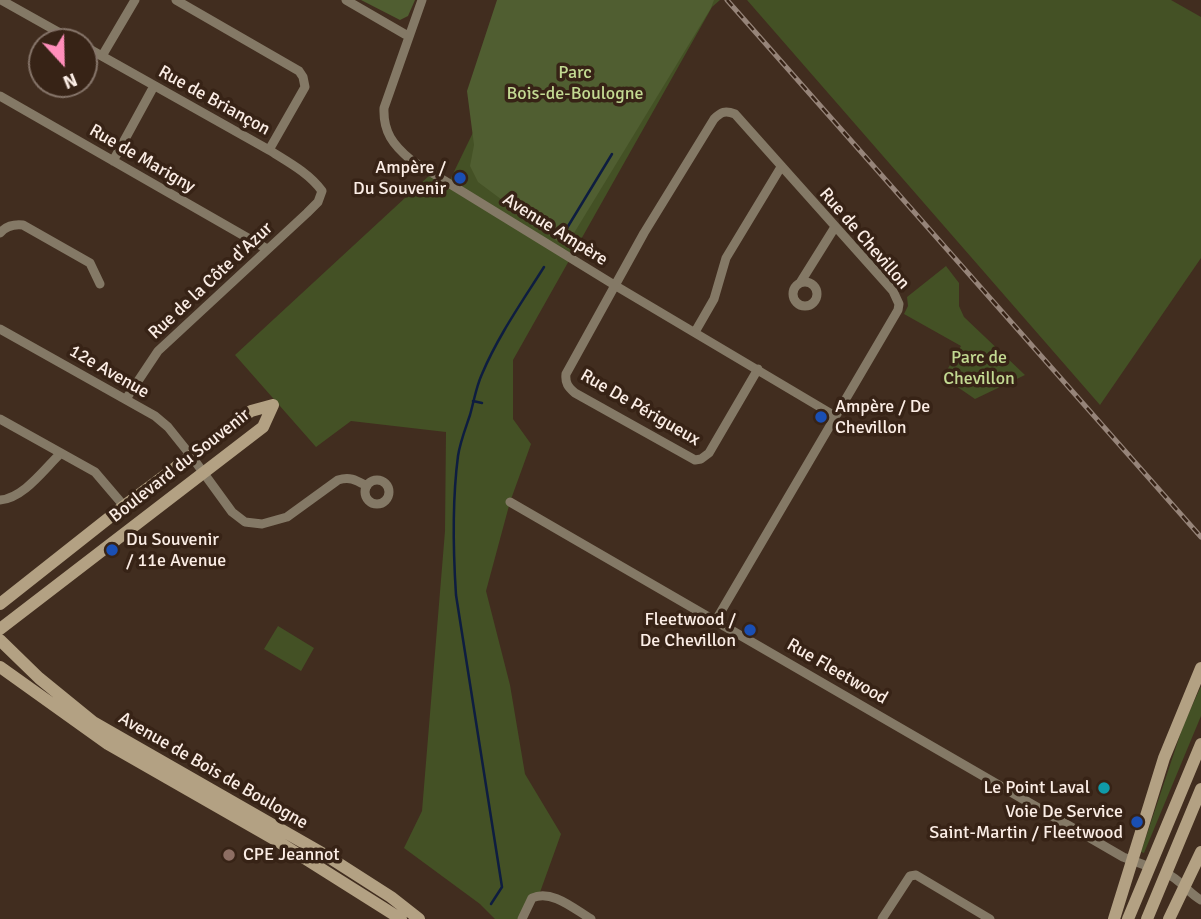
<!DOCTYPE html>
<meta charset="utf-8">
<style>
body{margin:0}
#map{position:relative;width:1201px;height:919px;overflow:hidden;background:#412d1f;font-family:Signika,sans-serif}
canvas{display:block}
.north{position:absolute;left:28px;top:28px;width:70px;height:70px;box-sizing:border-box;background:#372316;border:2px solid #857469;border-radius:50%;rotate:158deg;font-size:19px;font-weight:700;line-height:28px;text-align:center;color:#fbede5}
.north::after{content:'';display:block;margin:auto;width:24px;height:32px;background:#ff8eba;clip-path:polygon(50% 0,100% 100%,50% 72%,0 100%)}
</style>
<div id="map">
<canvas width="1201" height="919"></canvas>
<div class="north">N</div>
</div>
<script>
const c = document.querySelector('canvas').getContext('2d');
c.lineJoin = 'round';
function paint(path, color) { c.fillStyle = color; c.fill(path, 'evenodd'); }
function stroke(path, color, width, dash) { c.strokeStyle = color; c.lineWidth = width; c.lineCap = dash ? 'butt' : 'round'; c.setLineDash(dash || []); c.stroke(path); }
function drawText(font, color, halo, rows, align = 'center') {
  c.font = font + ' Signika,sans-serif'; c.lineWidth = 7; c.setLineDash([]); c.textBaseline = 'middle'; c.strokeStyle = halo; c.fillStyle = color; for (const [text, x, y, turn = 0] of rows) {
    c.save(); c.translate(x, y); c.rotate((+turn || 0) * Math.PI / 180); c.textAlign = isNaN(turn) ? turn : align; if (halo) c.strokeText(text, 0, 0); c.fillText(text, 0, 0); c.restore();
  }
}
paint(new Path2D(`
 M513 0H720L712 7 513 360V419L531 444 510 502 486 591 510 685 525 774 561 834 539 895 522 919H495L480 904 404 848 422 811 445 531 446 432 351 421 316 447 235 355 432 173 449 182 482 114Z
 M747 0H1171L1201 17V258L1100 405Z
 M946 266 959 283V306L964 317 1025 375 975 399 943 377 961 346 904 314 908 306 907 297Z
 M278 626 314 648 301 671 264 649Z
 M1201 686V716L1144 853 1141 852 1183 726Z`), '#445125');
paint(new Path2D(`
 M361 0H415L408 16 400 20Z
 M497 0H714L711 8 571 238 557 241 478 182 470 166 474 145 467 91Z`), '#505e31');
stroke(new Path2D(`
 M567 228 612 154
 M473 401 482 403
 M491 904 502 887 456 595C453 549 452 502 458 456 460 442 466 427 470 415 474 401 476 387 482 374 498 336 522 302 544 267`), '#0e1d40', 2.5);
stroke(new Path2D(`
 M1 0 76 42
 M176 0 299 71 303 77 305 87 269 150
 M346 0 408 36
 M422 0 384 108C383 132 393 145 411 160L616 286 835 416
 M84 46 269 150C288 162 309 173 322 191L318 202 307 213 158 351 126 399
 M102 56 135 0
 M0 96 267 249
 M113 161 154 86
 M0 233C6 226 14 224 23 225L90 263 100 284
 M793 294a12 12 0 1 1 24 0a12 12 0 1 1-24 0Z
 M800 283 835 227
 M0 329 155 416 168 427 192 457 232 512 245 522 262 524 287 517 338 480C350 476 356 480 367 486
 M695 332 714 299 726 258 781 167
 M0 419 95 472 124 506
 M365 492a12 12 0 1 1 24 0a12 12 0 1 1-24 0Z
 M0 500C24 498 44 469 61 453
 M510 502 1123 857 1150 867
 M716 620 898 310 899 304 893 291 735 114C725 110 721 112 714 119L644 233 566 374C565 383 568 387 575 393L695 460 701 459 709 453 758 369
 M1166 873C1181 880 1187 892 1201 900
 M522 919 532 898C552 889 574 909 591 919
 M882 919 910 876 916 875 990 919`), '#847966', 9);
stroke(new Path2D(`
 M0 604 124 506 251 411 273 405
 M0 629 263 427 273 405
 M0 640 39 678 93 722 327 856 391 897 419 919
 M0 667 108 744 274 839 401 919
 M1114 919 1164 758 1201 668
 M1128 919 1201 744
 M1147 919 1201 789
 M1169 919 1201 852`), '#b3a183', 12);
const rail = new Path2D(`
 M727 0 1201 537`);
stroke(rail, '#968479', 5);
stroke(rail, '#372316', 2.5, [8]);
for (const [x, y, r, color] of [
 [460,178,7,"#1a4fb4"],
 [821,417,7,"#1a4fb4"],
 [112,550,7,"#1a4fb4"],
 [750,630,7,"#1a4fb4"],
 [1104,788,7,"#0f9aa8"],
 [1137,822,7,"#1a4fb4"],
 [229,855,7,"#8d6e63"]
]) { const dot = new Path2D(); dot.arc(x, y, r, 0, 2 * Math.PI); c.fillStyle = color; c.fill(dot); stroke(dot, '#372316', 2.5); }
drawText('18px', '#c3da92', '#372316', [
 ["Parc",575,73],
 ["Bois-de-Boulogne",575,94],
 ["Parc de",979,358],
 ["Chevillon",979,379]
]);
drawText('18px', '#fbede5', '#372316', [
 ["Rue de Briançon",214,101,29],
 ["Rue de Marigny",142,159,30],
 ["Avenue Ampère",555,230,32],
 ["Rue de Chevillon",864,239,49],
 ["Rue de la Côte d'Azur",211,281,-43],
 ["12e Avenue",109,372,30],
 ["Rue De Périgueux",640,408,30],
 ["Boulevard du Souvenir",180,466,-38],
 ["Rue Fleetwood",837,672,30],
 ["Avenue de Bois de Boulogne",213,771,30]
]);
drawText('18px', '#fbede5', '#372316', [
 ["Ampère /",446,168],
 ["Du Souvenir",446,189],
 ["Ampère / De",835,407,"left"],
 ["Chevillon",835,428,"left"],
 ["Du Souvenir",126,540,"left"],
 ["/ 11e Avenue",126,561,"left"],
 ["Fleetwood /",736,620],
 ["De Chevillon",736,641],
 ["Le Point Laval",1090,788],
 ["Voie De Service",1123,812],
 ["Saint-Martin / Fleetwood",1123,833],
 ["CPE Jeannot",243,855,"left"]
], 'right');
</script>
